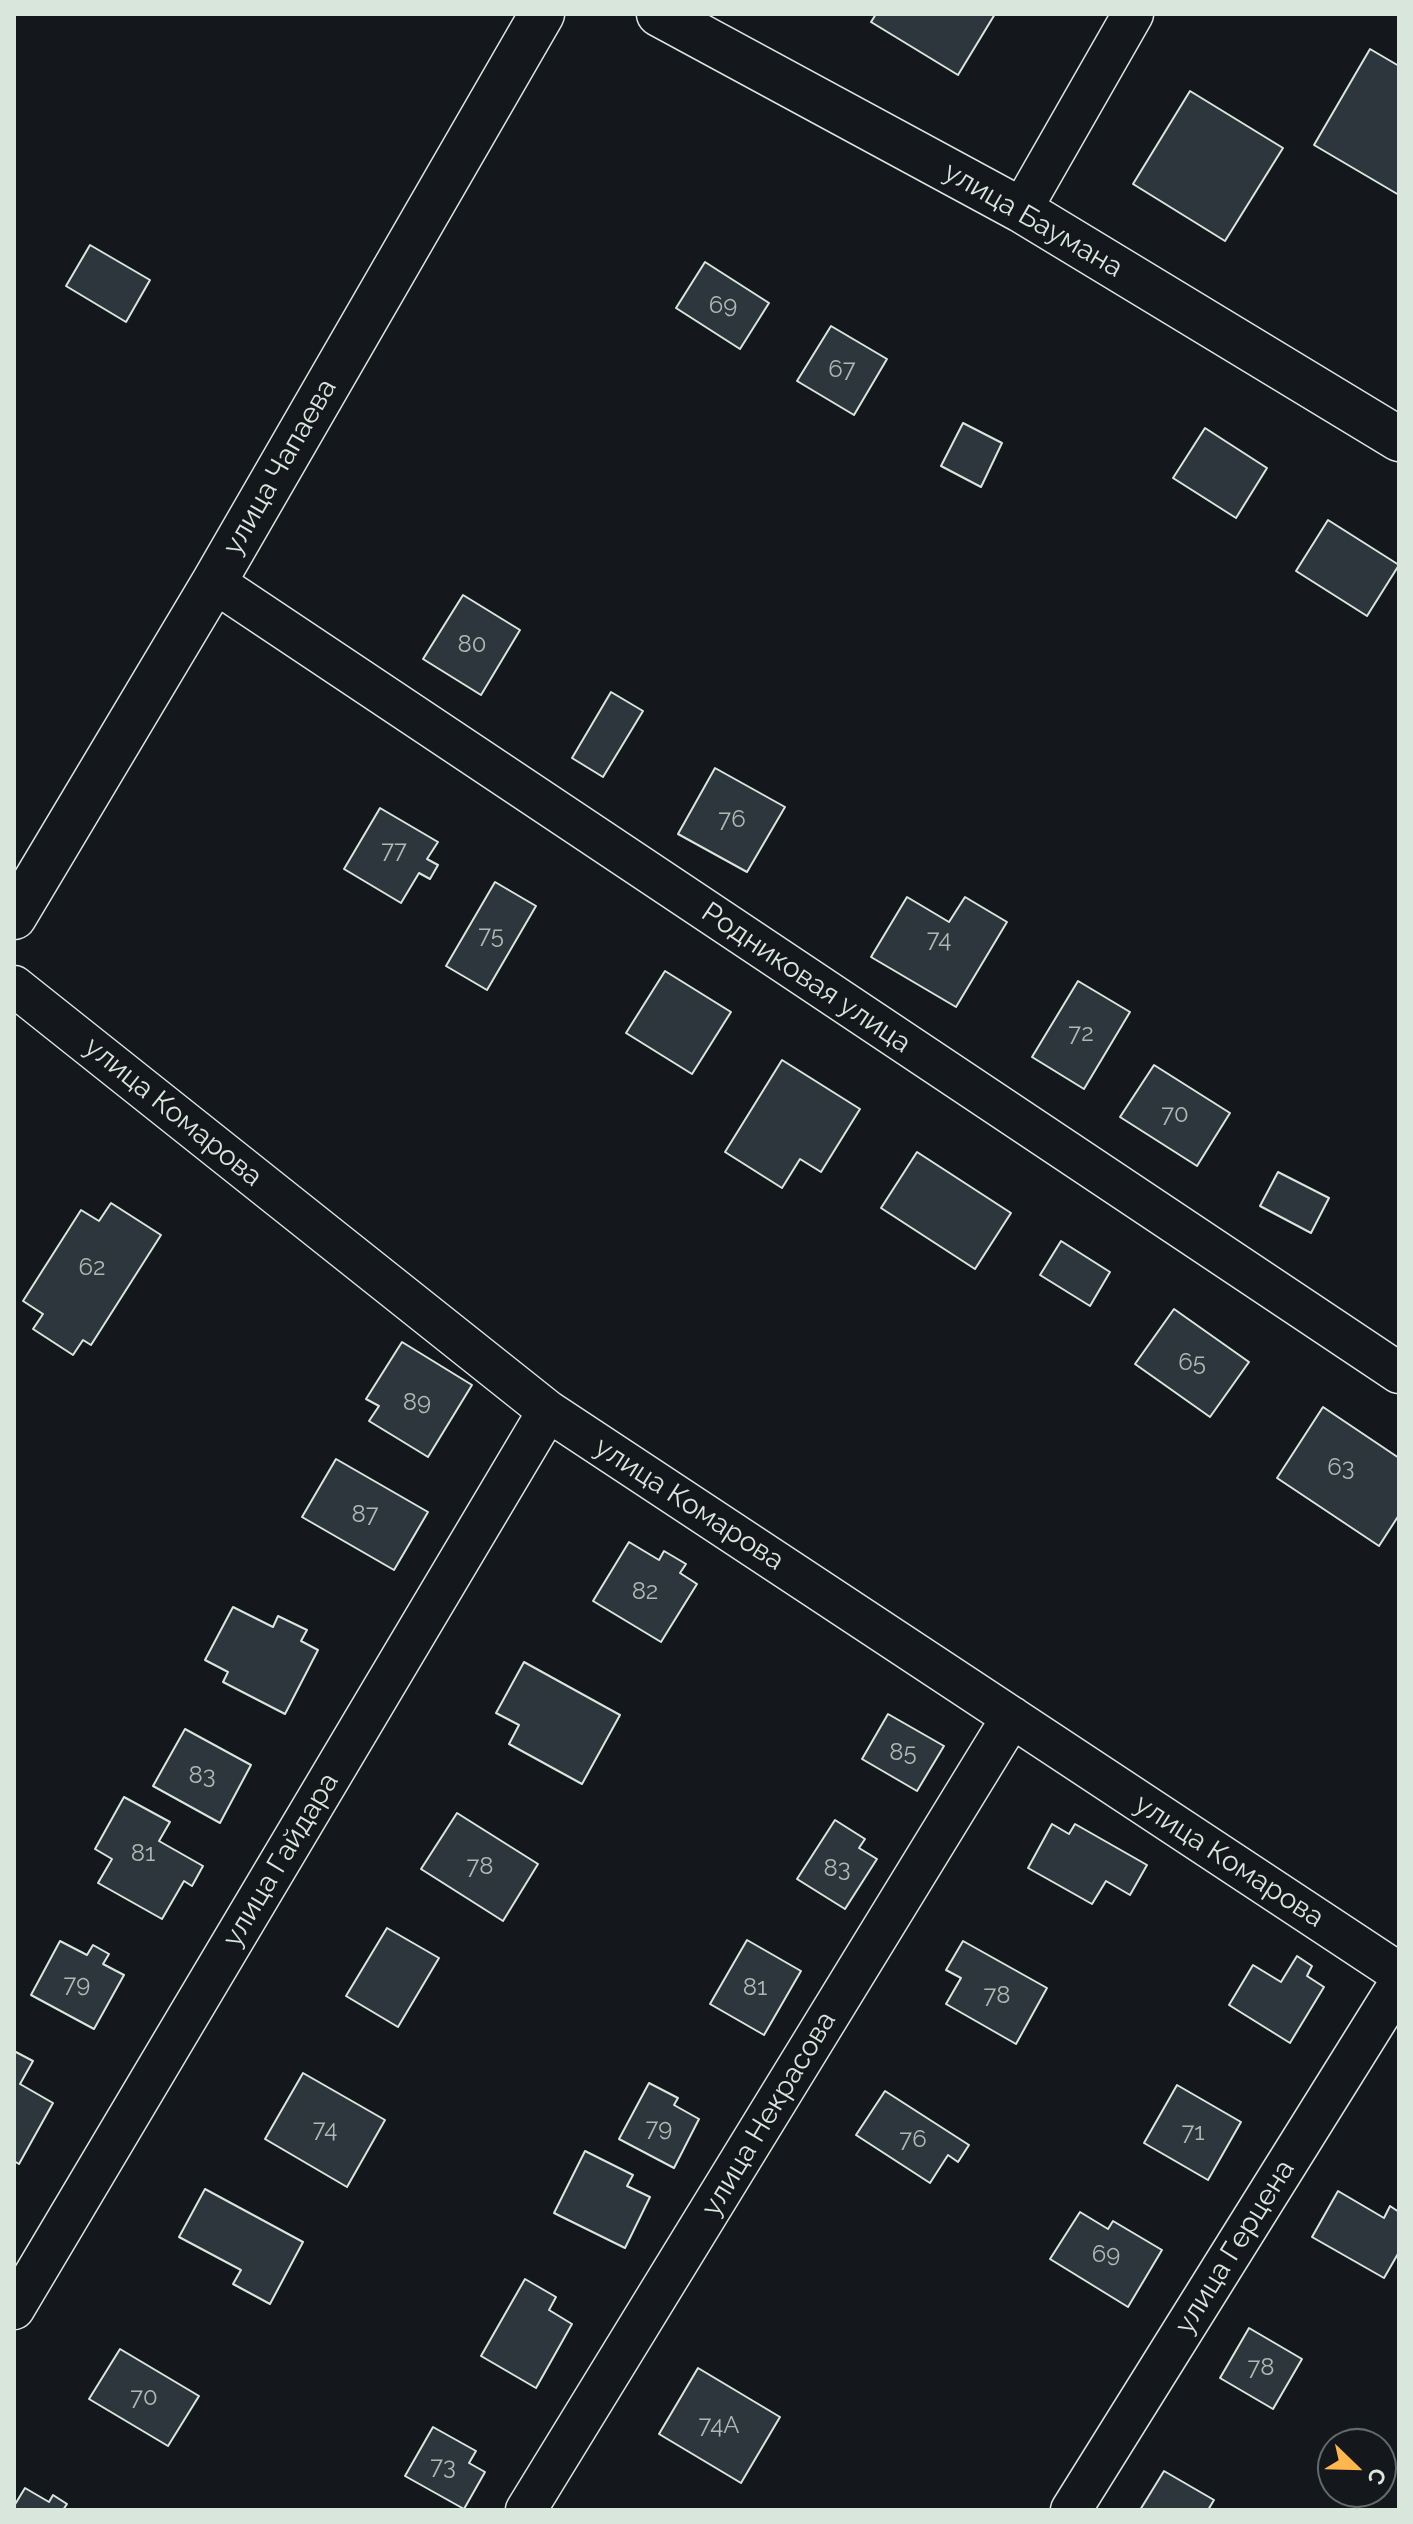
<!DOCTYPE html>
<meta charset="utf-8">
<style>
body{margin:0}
#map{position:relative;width:1413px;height:2524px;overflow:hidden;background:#14181c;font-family:Raleway,sans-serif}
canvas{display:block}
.frame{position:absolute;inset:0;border:16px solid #d8e6dc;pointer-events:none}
.north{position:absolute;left:1317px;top:2428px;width:80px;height:80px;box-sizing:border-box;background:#14181c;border:2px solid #626a69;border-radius:50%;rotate:113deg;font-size:22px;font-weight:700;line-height:32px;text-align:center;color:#d8e6dc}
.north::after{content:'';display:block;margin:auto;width:28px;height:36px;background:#ffb74d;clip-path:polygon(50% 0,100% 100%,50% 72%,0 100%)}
</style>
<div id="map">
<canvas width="1413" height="2524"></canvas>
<div class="frame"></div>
<div class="north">С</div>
</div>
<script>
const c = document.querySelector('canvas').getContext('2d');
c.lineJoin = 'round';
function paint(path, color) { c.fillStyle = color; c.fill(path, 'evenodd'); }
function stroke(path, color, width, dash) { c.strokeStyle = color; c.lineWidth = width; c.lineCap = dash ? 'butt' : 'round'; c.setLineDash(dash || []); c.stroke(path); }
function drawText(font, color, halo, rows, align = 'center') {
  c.font = font + ' Raleway,sans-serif'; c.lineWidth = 6; c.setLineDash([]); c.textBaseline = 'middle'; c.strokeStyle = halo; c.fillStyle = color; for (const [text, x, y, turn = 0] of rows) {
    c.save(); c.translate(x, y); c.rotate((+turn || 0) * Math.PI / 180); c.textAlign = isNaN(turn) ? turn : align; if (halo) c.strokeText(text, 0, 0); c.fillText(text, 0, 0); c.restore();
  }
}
const building = new Path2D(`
 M876 14H995L958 75 871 22Z
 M1370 49 1399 66V195L1314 145Z
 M1190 91 1283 148 1225 241 1133 184Z
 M90 245 150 280 126 322 66 286Z
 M705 262 769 303 740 349 676 308Z
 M831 326 887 359 854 415 797 381Z
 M963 423 1002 443 981 487 941 466Z
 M1205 428 1267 468 1236 518 1173 478Z
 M1328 520 1399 565 1367 616 1296 571Z
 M463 595 520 630 481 695 423 659Z
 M611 692 643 711 603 777 572 758Z
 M715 768 785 807 747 872 678 834Z
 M380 808 438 842 427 859 438 865 430 879 419 873 401 903 344 869Z
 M495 882 536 906 487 990 446 966Z
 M907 897 949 922 965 897 1007 922 956 1007 871 957Z
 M665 971 731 1012 692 1074 626 1033Z
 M1078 981 1130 1012 1084 1089 1032 1057Z
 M782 1060 860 1109 821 1172 800 1159 782 1188 725 1152Z
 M1154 1065 1230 1113 1197 1166 1120 1117Z
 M917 1152 1011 1213 975 1269 881 1208Z
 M1278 1172 1329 1198 1311 1233 1260 1206Z
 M111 1203 161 1235 91 1345 83 1340 73 1355 33 1329 43 1314 23 1301 81 1210 99 1221Z
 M1061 1241 1110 1272 1090 1306 1040 1275Z
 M1174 1309 1249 1362 1210 1417 1135 1364Z
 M402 1342 472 1385 428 1457 369 1421 379 1406 366 1399Z
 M1323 1407 1399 1458V1515L1379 1546 1277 1478Z
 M336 1459 428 1512 394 1570 302 1517Z
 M629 1542 659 1560 664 1551 686 1564 680 1573 697 1584 661 1642 593 1601Z
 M233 1607 273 1627 278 1616 307 1630 301 1641 318 1650 285 1714 223 1682 228 1672 205 1660Z
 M524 1662 620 1715 582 1784 509 1744 519 1725 496 1713Z
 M888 1714 944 1746 917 1791 862 1759Z
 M185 1729 251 1765 220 1823 153 1786Z
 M124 1797 170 1822 159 1841 203 1866 192 1886 184 1881 162 1919 98 1883 112 1859 95 1849Z
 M457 1813 538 1864 503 1921 421 1869Z
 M835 1820 865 1839 859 1848 877 1859 845 1909 797 1879Z
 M1052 1824 1069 1834 1075 1824 1147 1865 1130 1895 1106 1881 1092 1904 1028 1868Z
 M387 1928 439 1958 398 2027 346 1996Z
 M747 1940 801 1971 764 2035 710 2004Z
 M60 1941 87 1955 93 1945 109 1954 103 1964 124 1975 94 2029 31 1995Z
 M963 1941 1047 1988 1016 2044 946 2004 961 1978 946 1970Z
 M1297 1956 1312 1966 1307 1976 1324 1987 1290 2043 1229 2005 1253 1965 1281 1982Z
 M14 2051 33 2061 20 2084 53 2103 19 2164 14 2161Z
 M303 2073 385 2120 347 2187 265 2139Z
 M649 2083 678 2098 674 2105 699 2119 674 2168 619 2139Z
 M1177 2085 1241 2122 1208 2180 1144 2143Z
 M885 2091 969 2145 958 2162 948 2155 930 2183 856 2135Z
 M585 2151 633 2175 627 2186 650 2197 625 2248 554 2213Z
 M205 2189 303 2242 270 2304 233 2284 241 2270 179 2237Z
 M1338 2191 1384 2218 1390 2206 1399 2212V2252L1384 2278 1312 2237Z
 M1080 2212 1108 2229 1113 2221 1162 2250 1128 2307 1050 2259Z
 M525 2279 556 2297 549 2310 572 2324 536 2388 481 2356Z
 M1249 2328 1302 2359 1273 2409 1220 2378Z
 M120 2349 199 2396 168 2446 89 2399Z
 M698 2368 780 2417 741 2483 659 2434Z
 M433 2427 476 2451 469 2463 485 2472 464 2509 405 2476Z
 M1164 2471 1214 2500 1208 2510H1140Z
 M25 2488 49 2502 53 2495 67 2504 63 2510H14V2506Z`);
paint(building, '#2c363c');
stroke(building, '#d8e6dc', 2);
const street = new Path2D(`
 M1021 210 1133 14
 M214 582 1399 1373
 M14 986 548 1411 1399 1973
 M14 2309 548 1411
 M526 2510 1012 1717
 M1071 2510 1399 1984`);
const secondary = new Path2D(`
 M659 14 1021 210 1399 439
 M14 917 214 582 542 14`);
stroke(street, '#d8e6dc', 43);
stroke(secondary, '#d8e6dc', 47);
stroke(street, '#14181c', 40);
stroke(secondary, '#14181c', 44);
drawText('24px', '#adbab4', null, [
 ["69",723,306],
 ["67",842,370],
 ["80",472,645],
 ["76",732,820],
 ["77",394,851],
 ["75",491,936],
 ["74",939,940],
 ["72",1081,1034],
 ["70",1175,1115],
 ["62",92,1268],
 ["65",1192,1363],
 ["89",417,1403],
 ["63",1341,1468],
 ["87",365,1515],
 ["82",645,1592],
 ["85",903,1753],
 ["83",202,1776],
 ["81",143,1854],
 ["78",480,1867],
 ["83",837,1869],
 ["79",77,1985],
 ["81",755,1988],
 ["78",997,1996],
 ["79",659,2129],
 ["74",325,2130],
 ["71",1193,2133],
 ["76",913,2140],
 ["69",1106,2255],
 ["78",1261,2368],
 ["70",144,2398],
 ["74А",719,2426],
 ["73",443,2467]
]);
drawText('28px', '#d8e6dc', '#14181c', [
 ["улица Баумана",1033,220,30],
 ["улица Чапаева",280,467,-60],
 ["Родниковая улица",806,978,34],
 ["улица Комарова",173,1112,39],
 ["улица Комарова",689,1504,33],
 ["улица Гайдара",281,1860,-59],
 ["улица Комарова",1229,1861,33],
 ["улица Некрасова",769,2114,-59],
 ["улица Герцена",1235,2247,-58]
]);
</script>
